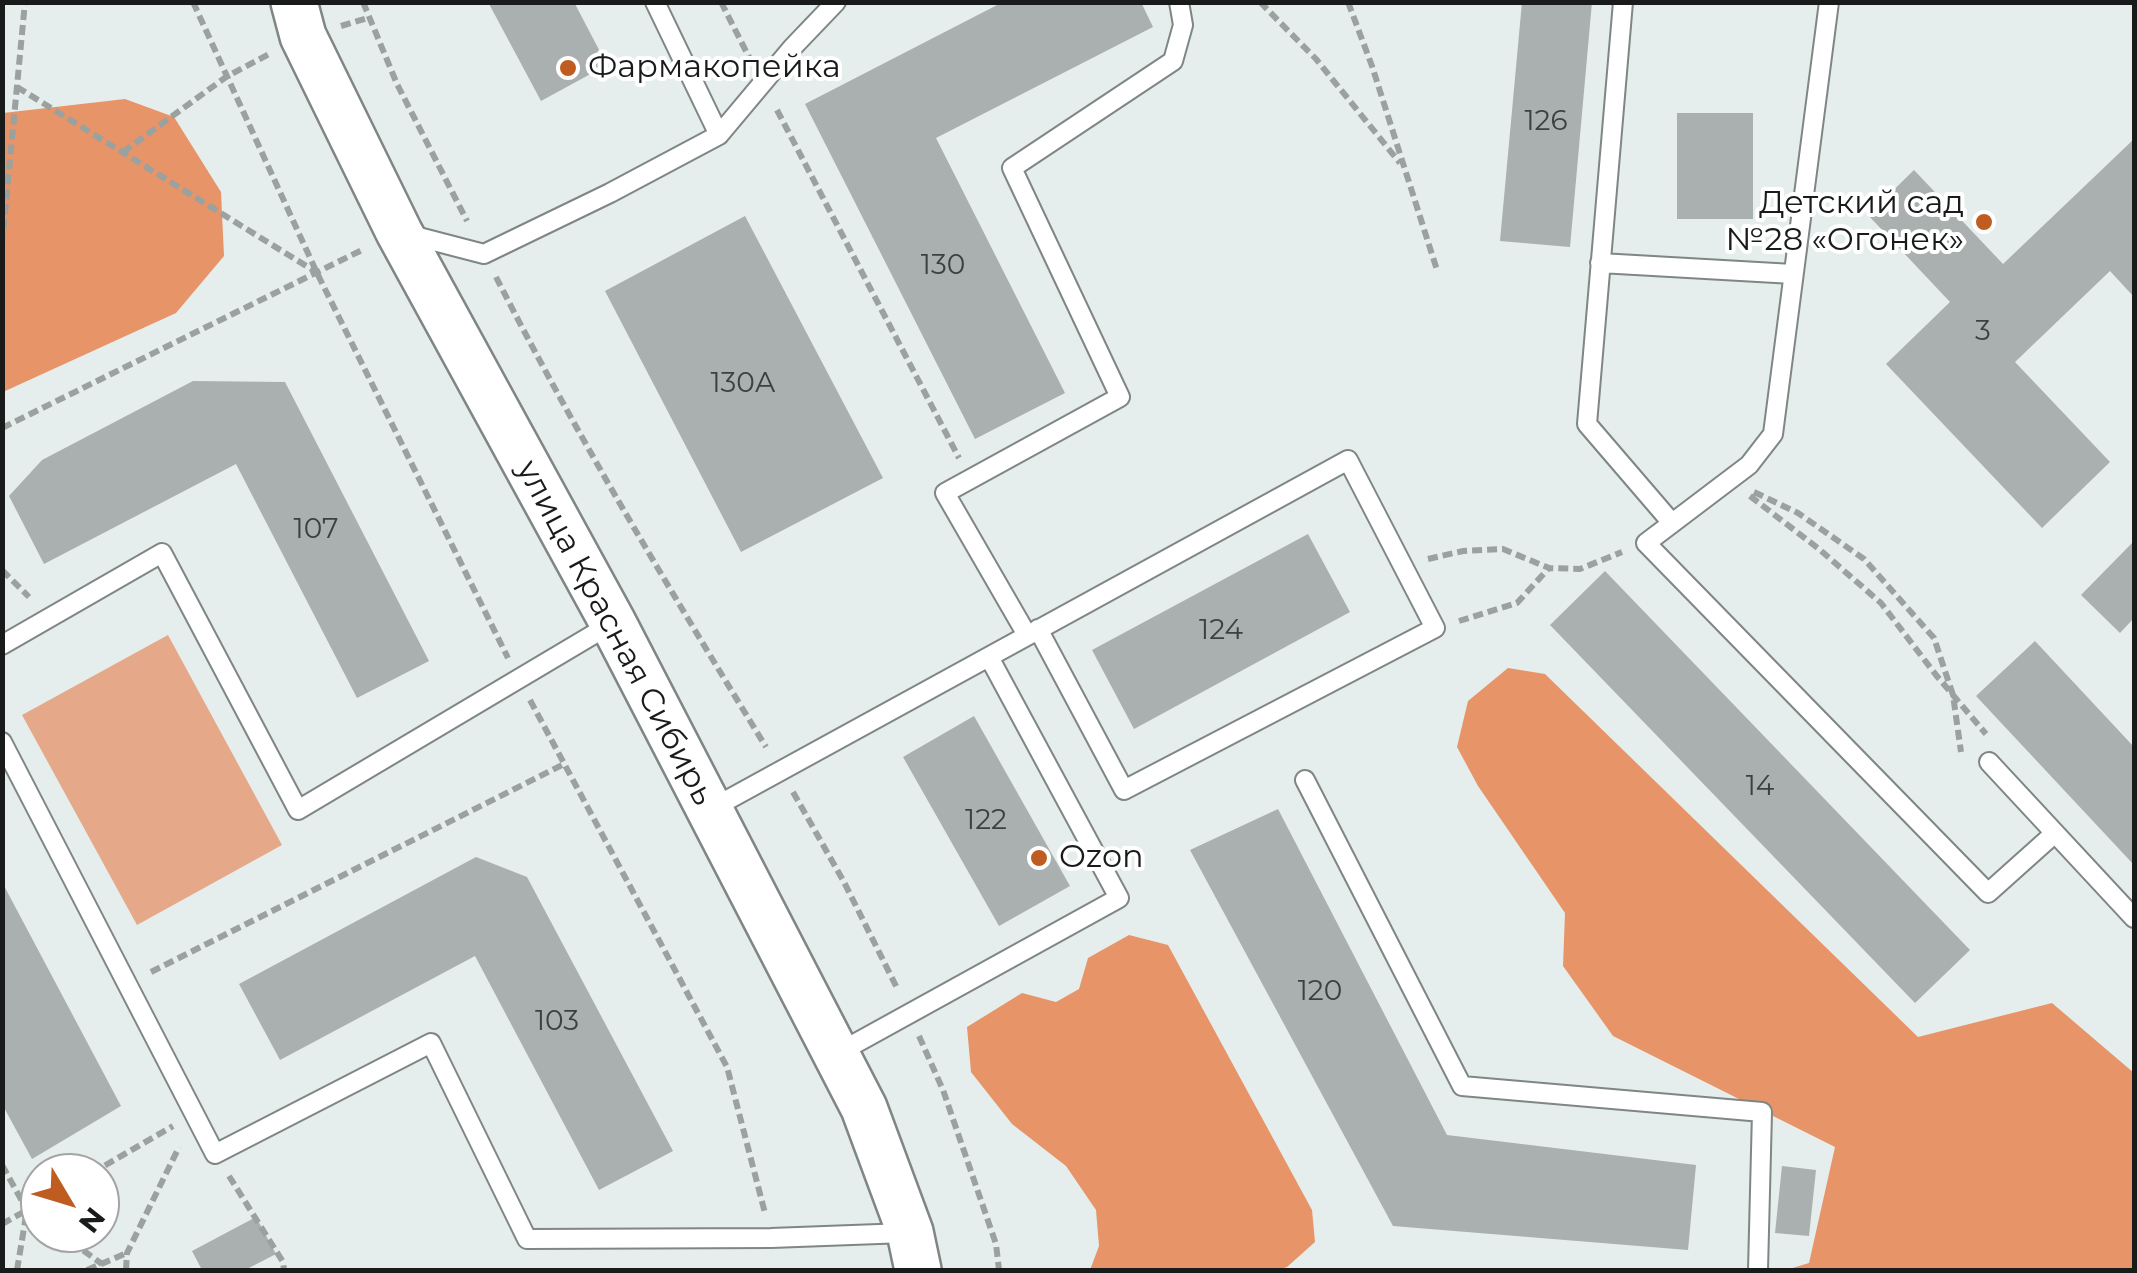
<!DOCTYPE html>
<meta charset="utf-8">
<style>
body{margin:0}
#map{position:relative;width:2137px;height:1273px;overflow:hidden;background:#e5eeec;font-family:Montserrat,sans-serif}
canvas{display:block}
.frame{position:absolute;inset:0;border:5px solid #181b1a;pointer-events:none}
.north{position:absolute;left:20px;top:1153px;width:100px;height:100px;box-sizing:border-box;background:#fff;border:2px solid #a3a4a3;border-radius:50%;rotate:128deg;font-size:28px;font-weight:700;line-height:40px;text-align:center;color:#181b1a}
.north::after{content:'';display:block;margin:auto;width:35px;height:45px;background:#be5d1f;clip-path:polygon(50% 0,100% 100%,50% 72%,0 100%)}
</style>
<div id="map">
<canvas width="2137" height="1273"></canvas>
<div class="frame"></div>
<div class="north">N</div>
</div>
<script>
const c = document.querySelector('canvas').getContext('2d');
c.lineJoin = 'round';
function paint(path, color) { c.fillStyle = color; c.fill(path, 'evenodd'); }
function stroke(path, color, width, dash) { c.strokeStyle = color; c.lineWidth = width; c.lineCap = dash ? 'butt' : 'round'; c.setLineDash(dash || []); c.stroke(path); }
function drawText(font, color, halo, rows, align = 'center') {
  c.font = font + ' Montserrat,sans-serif'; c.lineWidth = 8; c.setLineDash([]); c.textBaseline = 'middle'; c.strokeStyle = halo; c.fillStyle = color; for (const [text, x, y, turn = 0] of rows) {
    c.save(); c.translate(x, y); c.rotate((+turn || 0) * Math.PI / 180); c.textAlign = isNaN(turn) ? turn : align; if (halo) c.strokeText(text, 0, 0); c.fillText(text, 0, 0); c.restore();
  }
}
paint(new Path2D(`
 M168 635 282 845 137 925 22 715Z`), '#e5a888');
paint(new Path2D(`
 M125 99 174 117 221 192 224 256 176 313 3 392V113Z
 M1508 668 1545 674 1918 1037 2052 1003 2134 1073V1270H1786L1809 1263 1835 1147 1613 1036 1563 966 1565 913 1478 786 1457 747 1468 701Z
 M1129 935 1168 945 1312 1210 1315 1242 1287 1267 1278 1270H1090L1099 1246 1096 1210 1066 1166 1012 1124 971 1072 967 1027 1022 993 1056 1002 1079 989 1088 958Z`), '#e79468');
paint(new Path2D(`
 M488 2H574L607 65 541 101Z
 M1003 2H1141L1153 27 936 138 1065 393 975 439 805 104Z
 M1522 2H1592L1570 247 1500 241Z
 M1677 113H1753V219H1677Z
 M2134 139V297L2110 271 2015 362 2110 462 2042 528 1886 364 1950 302 1868 215 1914 170 2003 264Z
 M745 216 883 478 741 552 605 291Z
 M193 381 285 382 429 661 357 698 236 464 44 564 9 496 42 460Z
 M1308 534 1350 612 1134 729 1092 650Z
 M2134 541V618L2120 633 2081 595Z
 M1605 571 1970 950 1915 1003 1550 625Z
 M2035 641 2134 747V865L1976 696Z
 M974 716 1070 886 999 926 903 757Z
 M1278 809 1447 1135 1696 1165 1688 1250 1393 1226 1190 850Z
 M476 857 527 877 673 1151 599 1190 475 956 280 1060 239 984Z
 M2 882 121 1106 32 1159 2 1104Z
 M1782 1166 1816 1170 1809 1236 1775 1233Z
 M256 1217 276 1254 245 1270H202L192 1251Z`), '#a9b0af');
const service = new Path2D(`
 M655 2 719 135
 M1623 2 1587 424 1672 523
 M1829 2 1773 434 1749 465 1646 543 1988 893 2055 833
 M407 234 484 254 610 193 719 135 792 48 836 2
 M1600 263 1793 274
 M1027 635 945 493 1120 397 1012 168 1173 61 1183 25 1179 2
 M2 645 162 553 298 810 611 624
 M2 742 215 1154 431 1043 527 1239 771 1238 906 1233
 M1989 762 2134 918
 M1305 780 1462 1086 1762 1112 1758 1270
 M711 809 1348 460 1435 628 1124 790 1038 629
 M838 1053 1119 898 989 657`);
const tertiary = new Path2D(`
 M294 2 303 36 399 232 613 623 864 1108 910 1232 918 1270`);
stroke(service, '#7f8685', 22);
stroke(tertiary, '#7f8685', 50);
stroke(new Path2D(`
 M193 2 317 273 508 658
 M363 2 397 84 467 221
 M721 2 750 59
 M1260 2 1316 59 1400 163
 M1348 2 1372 66 1437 270
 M341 26 368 18
 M17 87 316 272
 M777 110 959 458
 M123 152 226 77 269 54
 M2 244 25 2
 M496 277C578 438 671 592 766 747
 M2 428 364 249
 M1754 492 1798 513 1864 559 1934 638 1953 695 1961 752
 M1750 496 1819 549 1881 603 1936 675 1986 734
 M1428 559 1463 551 1503 549 1549 568 1580 569 1622 552
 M2 570 29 597
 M1459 621 1517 603 1549 568
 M530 700 727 1067 765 1213
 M793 792 844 882 897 988
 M151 972 564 764
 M919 1036 943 1090 996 1244 999 1270
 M2 1165 27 1210 40 1220
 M92 1173 173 1126
 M229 1176 283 1262 284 1270
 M2 1224 40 1203
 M59 1233 102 1264
 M17 1270 27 1210
 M87 1270 127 1253
 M126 1270 127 1253 179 1147`), '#9aa19f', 6, [10, 5]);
stroke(service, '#fff', 18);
stroke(tertiary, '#fff', 45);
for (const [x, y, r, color] of [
 [568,68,10,"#be5d1f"],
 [1984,222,10,"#be5d1f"],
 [1039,858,10,"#be5d1f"]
]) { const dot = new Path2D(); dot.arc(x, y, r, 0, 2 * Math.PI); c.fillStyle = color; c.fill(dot); stroke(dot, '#fff', 4); }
drawText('28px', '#3c403f', null, [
 ["126",1546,122],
 ["130",943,266],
 ["3",1983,332],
 ["130А",743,384],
 ["107",316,530],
 ["124",1221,631],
 ["14",1760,787],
 ["122",986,821],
 ["120",1320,992],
 ["103",557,1022]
]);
drawText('32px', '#181b1a', '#fff', [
 ["Фармакопейка",588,68],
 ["Детский сад",1964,204,"right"],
 ["№28 «Огонек»",1964,241,"right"],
 ["Ozon",1059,858]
], 'left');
drawText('32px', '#181b1a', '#fff', [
 ["улица Красная Сибирь",615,633,62]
]);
</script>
